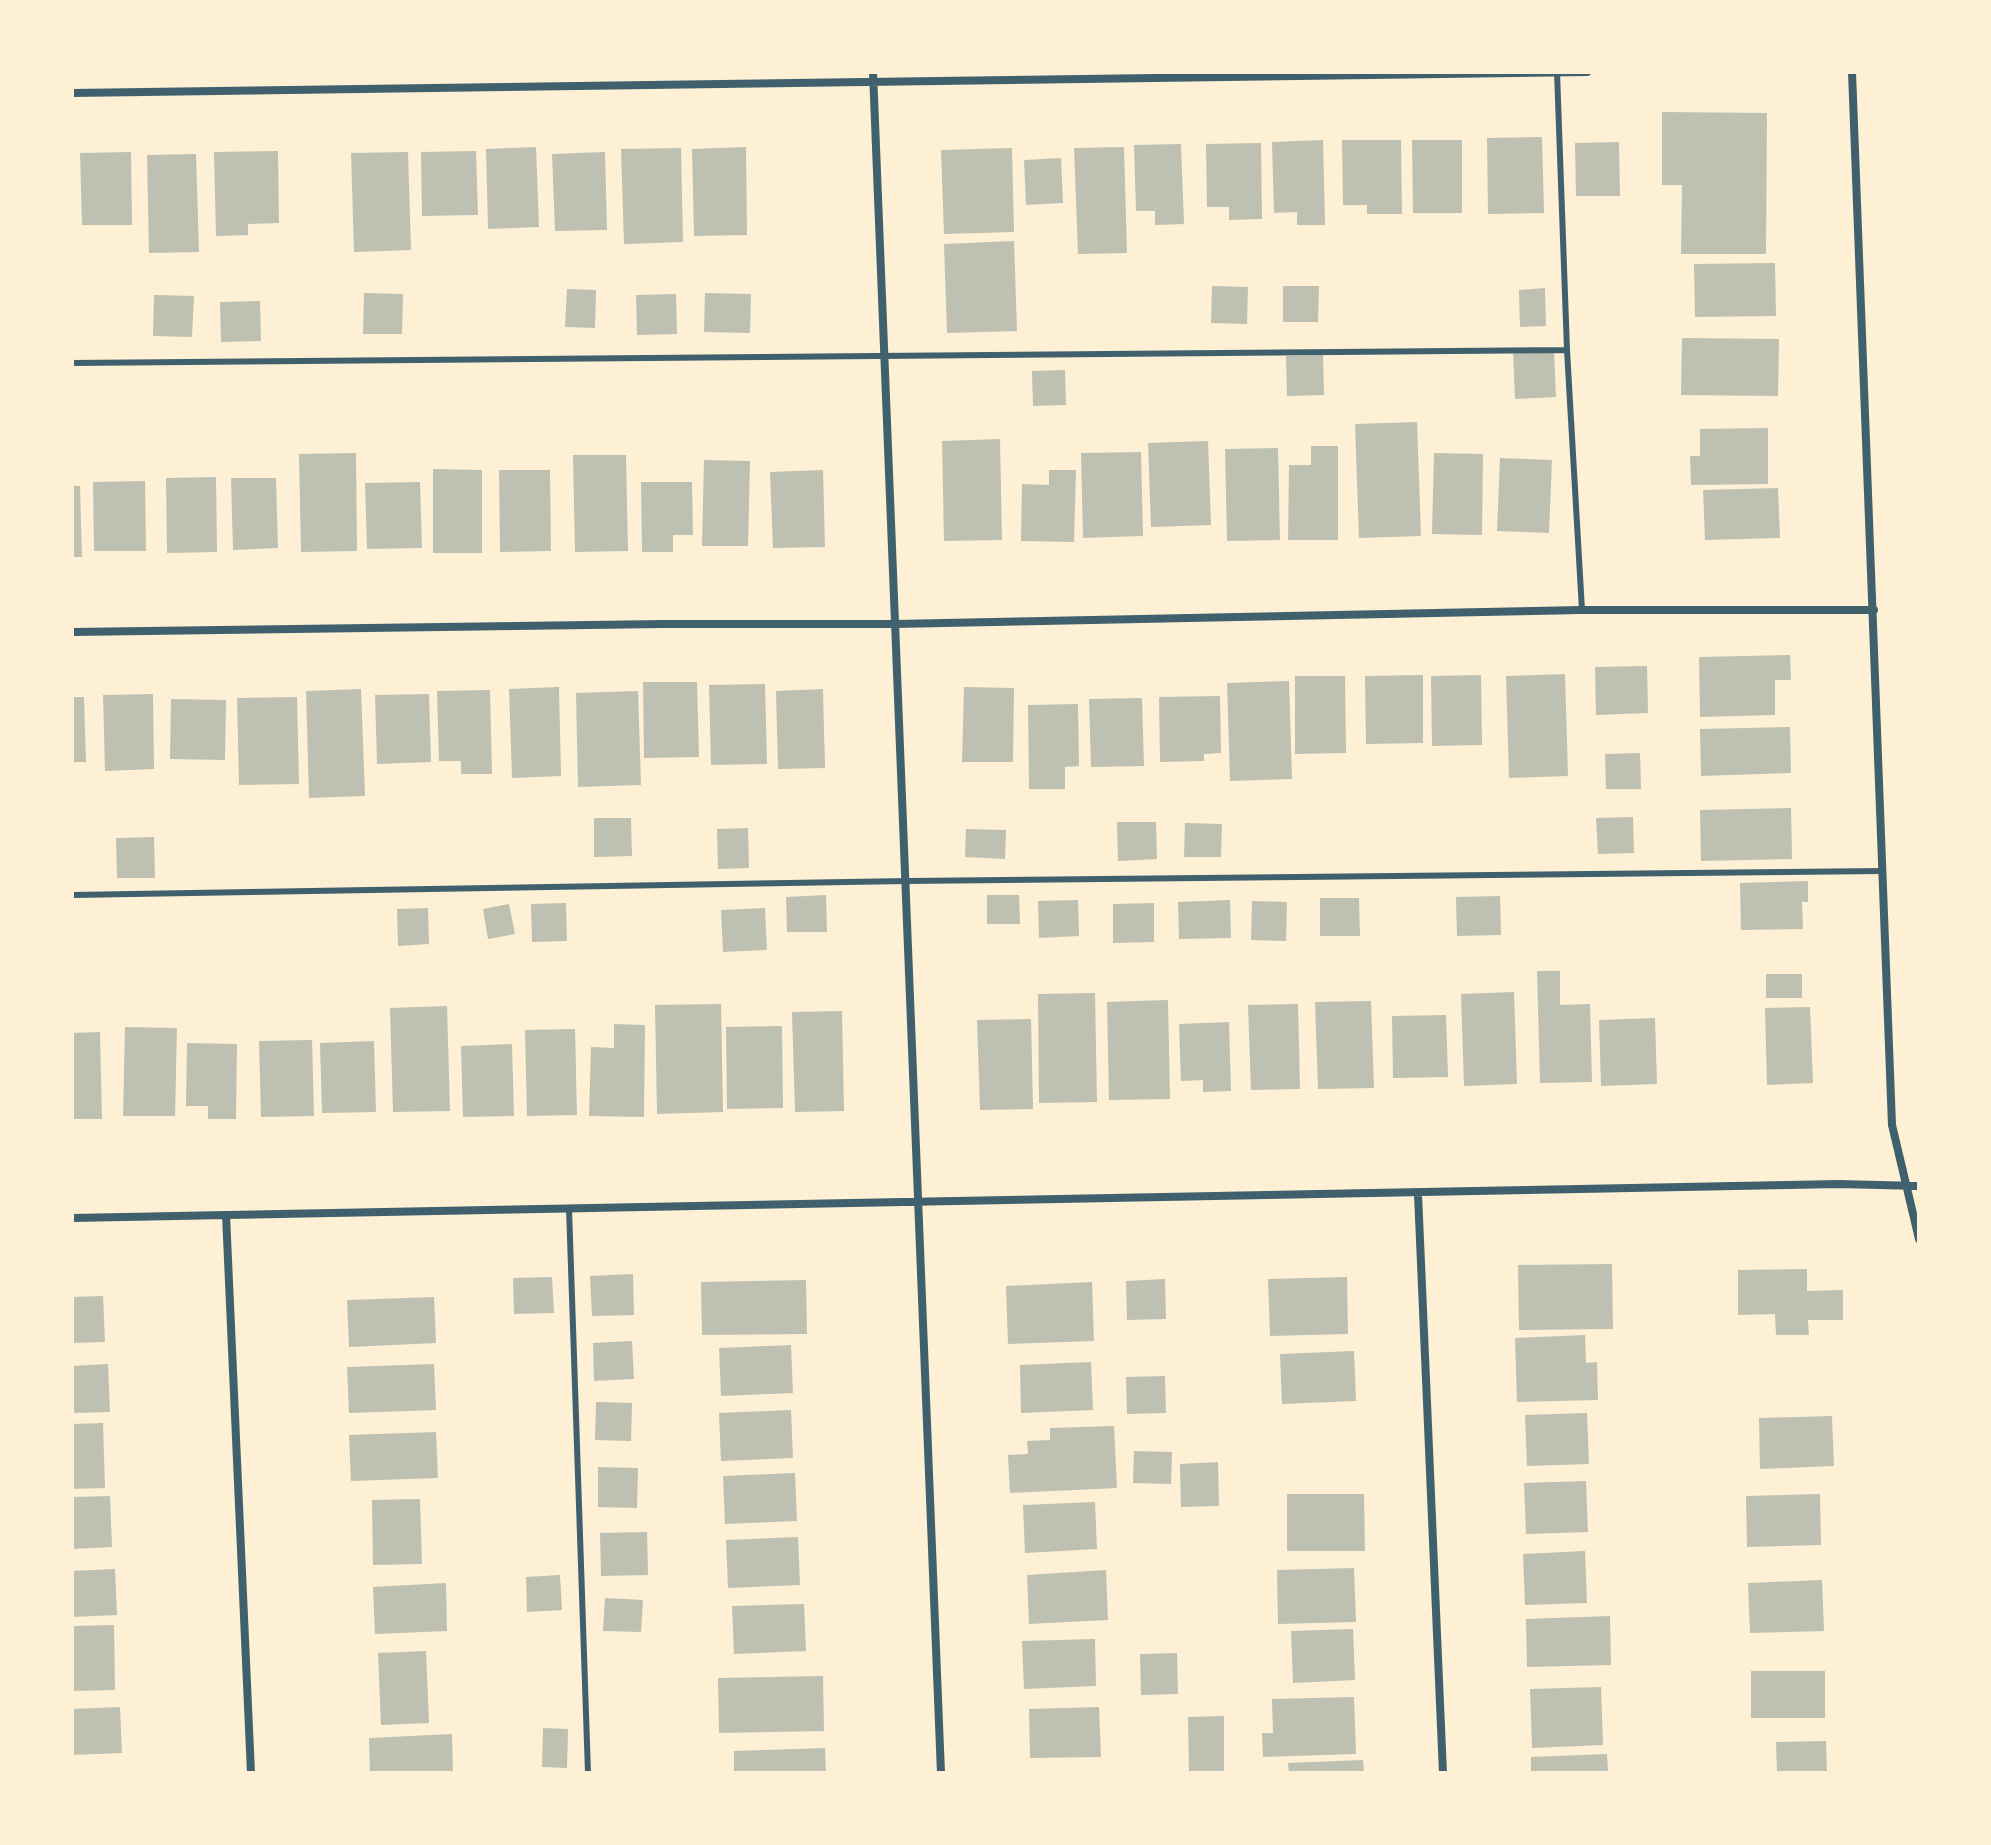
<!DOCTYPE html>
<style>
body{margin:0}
#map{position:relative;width:1991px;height:1845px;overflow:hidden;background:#fdf0d5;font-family:"Work Sans",sans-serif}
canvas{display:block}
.frame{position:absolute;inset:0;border:74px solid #fdf0d5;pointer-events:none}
</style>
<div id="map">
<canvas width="1991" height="1845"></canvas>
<div class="frame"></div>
</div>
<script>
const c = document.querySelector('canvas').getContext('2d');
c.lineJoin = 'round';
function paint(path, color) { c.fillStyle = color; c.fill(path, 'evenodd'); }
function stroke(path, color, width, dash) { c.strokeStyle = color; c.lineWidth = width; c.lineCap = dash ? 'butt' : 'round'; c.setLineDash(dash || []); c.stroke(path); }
paint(new Path2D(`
 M1662 112 1767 113 1766 254H1681L1682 185H1662Z
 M1542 137 1544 213 1488 214 1487 138Z
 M1323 140 1325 225H1297V212L1274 213 1272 142Z
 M1342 140H1401L1402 214H1367V205H1343Z
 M1412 140H1462V213H1413Z
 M1619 142 1620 196H1576L1575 143Z
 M1261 143 1262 219 1229 220V207H1207L1206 144Z
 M1181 144 1184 224 1155 225V211H1136L1134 145Z
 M536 147 539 227 488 229 486 149Z
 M746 147 747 235 694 236 692 149Z
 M1124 147 1127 253 1078 254 1074 148Z
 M681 148 683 242 624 244 621 149Z
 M1012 148 1014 232 944 234 941 150Z
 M278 151 279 223 248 224V235L216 236 214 152Z
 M476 151 478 215 422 216 421 152Z
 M131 152 132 225H82L80 153Z
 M408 152 411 250 354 252 351 153Z
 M605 152 607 230 555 231 552 154Z
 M196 154 199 252 149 253 147 155Z
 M1061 158 1063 203 1026 205 1024 160Z
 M1014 241 1017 331 947 333 944 244Z
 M1775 263 1776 316 1695 317 1694 264Z
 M1212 286 1248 287 1247 324 1211 323Z
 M1283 286H1319L1318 322H1283Z
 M1545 288 1546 326 1520 327 1519 290Z
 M567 289 596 290 595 328 565 327Z
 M364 293 403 294 402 334H363Z
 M705 293 751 294 750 333 704 332Z
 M676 294 677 334 637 335 636 295Z
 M154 295 194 296 192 337 153 336Z
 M260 301 261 341 221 342 220 302Z
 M1682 338 1779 339 1778 396 1681 395Z
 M1554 350 1556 397 1515 399 1513 352Z
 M1323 355 1324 395 1287 396 1286 356Z
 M1065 370 1066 405 1033 406 1032 371Z
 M1417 422 1421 536 1359 538 1355 424Z
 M1768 428V484L1691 485 1690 456H1700V429Z
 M1000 439 1002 540 944 541 942 441Z
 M1208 441 1211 525 1151 527 1148 443Z
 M1311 446H1338V540H1288L1289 465H1311Z
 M1278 448 1280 540 1227 541 1225 449Z
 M1141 452 1143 536 1083 538 1081 453Z
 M356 453 357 551 301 552 299 454Z
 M1434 453 1483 454 1482 535 1432 534Z
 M573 455H626L628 551 575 552Z
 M1500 458 1552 460 1549 533 1497 531Z
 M704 460 750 461 748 546H702Z
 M433 469 482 470V553H433Z
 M499 470H550L551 551 500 552Z
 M823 470 825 547 773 548 770 472Z
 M1049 470H1076L1074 542 1021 541 1022 484 1049 485Z
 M216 477 217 552 167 553 166 478Z
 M231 478H276L278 548 233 550Z
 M145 481 146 551H94L93 482Z
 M420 482 422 548 367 549 365 483Z
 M641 482H692L693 535H673V552H642Z
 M72 486H80L82 557H72Z
 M1778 488 1780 538 1705 540 1703 490Z
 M1790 655 1791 680H1775V715L1700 717 1699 657Z
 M1647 666 1648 713 1596 715 1595 667Z
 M1565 674 1568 776 1509 778 1506 676Z
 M1423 675V743L1366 744 1365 676Z
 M1481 675 1482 745 1432 746 1431 676Z
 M1295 676H1345L1346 753 1295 754Z
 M1289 681 1292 779 1230 781 1227 683Z
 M643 682H697L699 757 644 758Z
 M765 684 767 764 711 765 709 685Z
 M559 687 561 776 512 778 509 689Z
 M964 687 1014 688 1013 762H962Z
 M361 689 365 796 309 798 306 691Z
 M823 689 825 768 778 769 776 691Z
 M490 690 492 774H461V761H439L437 691Z
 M638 691 641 785 578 787 576 693Z
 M153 694 154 769 105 771 103 695Z
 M429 694 431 762 377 764 375 695Z
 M1220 696 1221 753 1204 754V761L1160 762 1159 697Z
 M72 697H84L86 762H72Z
 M297 697 299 784 239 785 237 698Z
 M1142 698 1144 766 1091 767 1089 699Z
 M171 699 226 700 225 760 170 759Z
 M1078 704 1079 766 1065 767V789H1029L1028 705Z
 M1790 727 1791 773 1701 776 1700 729Z
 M1640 753 1641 789H1606L1605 754Z
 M1791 808 1792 859 1701 861 1700 810Z
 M1633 817 1634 853 1598 854 1596 818Z
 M594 818H631L632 856 594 857Z
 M1117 822H1156L1157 859 1118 861Z
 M1185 823 1222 824 1221 857H1184Z
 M748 828 749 868 718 869 717 829Z
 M966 829 1006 830 1005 859 965 857Z
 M154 837 155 878H117L116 838Z
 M1808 881V902H1802L1803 929 1741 930 1740 883Z
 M826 895 827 932H787L786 897Z
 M987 895H1019L1020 924H987Z
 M1500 896 1501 935 1457 936 1456 897Z
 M1320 898H1359L1360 936H1320Z
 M1078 900 1079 936 1039 938 1038 901Z
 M1230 900 1231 938 1179 939 1178 902Z
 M1252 901 1287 902 1286 941 1251 940Z
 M566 903 567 941 532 942 531 904Z
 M1154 903V942L1113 943V904Z
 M509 904 515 934 488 939 483 909Z
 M428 908 429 944 398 946 397 909Z
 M765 908 767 950 723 952 721 910Z
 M1537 971H1560V1005L1590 1004 1592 1082 1540 1083Z
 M1766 974H1802V998H1766Z
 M1514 992 1517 1084 1464 1086 1461 994Z
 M1095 993 1097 1102 1039 1103 1038 994Z
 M1168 1000 1170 1099 1109 1100 1107 1002Z
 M1371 1001 1374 1088 1318 1089 1315 1002Z
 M721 1004 723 1112 657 1114 655 1005Z
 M1298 1004 1300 1089 1251 1090 1248 1005Z
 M447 1006 450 1111 393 1112 390 1008Z
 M1810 1007 1813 1083 1767 1085 1765 1008Z
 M842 1011 844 1111 795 1112 792 1012Z
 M1446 1015 1448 1077 1393 1078 1392 1016Z
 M1655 1018 1657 1084 1601 1086 1599 1020Z
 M1031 1019 1033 1109 980 1110 977 1020Z
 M1229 1022 1231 1091 1203 1092V1080L1181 1081 1179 1024Z
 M614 1024 645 1025 644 1117 589 1116 591 1047 614 1048Z
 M782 1026 783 1108 727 1109 726 1027Z
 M125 1027 177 1028 175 1116H123Z
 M575 1029 577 1115 527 1116 525 1030Z
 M100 1032 102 1119H72V1033Z
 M312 1040 314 1116 261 1117 259 1041Z
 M374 1041 376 1112 322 1113 320 1043Z
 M187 1043 237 1044 236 1119H208V1106H186Z
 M512 1044 514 1116 463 1117 461 1046Z
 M1612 1264 1613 1329 1519 1330 1518 1265Z
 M1807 1269V1291L1843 1290V1320H1808L1809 1335H1776L1775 1314 1738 1315V1270Z
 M633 1274 634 1315 592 1316 590 1276Z
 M552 1277 554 1313 514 1314 513 1278Z
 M1347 1277 1348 1334 1270 1336 1268 1279Z
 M1165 1279 1166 1319 1127 1320 1126 1281Z
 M806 1280 807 1334 702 1335 701 1282Z
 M1092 1282 1094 1341 1008 1344 1006 1286Z
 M103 1296 105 1342 72 1343V1297Z
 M434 1297 436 1343 349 1347 347 1300Z
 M1585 1335 1586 1363 1597 1362 1598 1400 1517 1402 1515 1338Z
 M632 1341 634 1379 594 1381 593 1343Z
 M791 1345 793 1393 721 1396 719 1348Z
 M1354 1351 1356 1401 1282 1404 1280 1354Z
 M1091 1362 1093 1410 1021 1413 1020 1365Z
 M108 1364 110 1412 72 1413V1366Z
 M434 1364 436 1410 349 1413 347 1367Z
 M1165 1376 1166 1413 1127 1414 1126 1377Z
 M596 1402 632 1403 631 1441 595 1440Z
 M791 1410 793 1458 721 1461 719 1413Z
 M1587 1413 1589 1464 1527 1466 1525 1415Z
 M1832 1416 1834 1466 1760 1469 1759 1418Z
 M103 1423 105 1488 72 1489V1424Z
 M1114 1426 1117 1488 1010 1493 1008 1455 1028 1454 1027 1441 1050 1440V1428Z
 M436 1432 438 1478 351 1481 349 1435Z
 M1134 1451 1172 1452 1171 1484 1133 1483Z
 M1218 1462 1219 1506 1181 1507 1180 1464Z
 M598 1467 638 1468 637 1508 598 1507Z
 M795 1473 797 1521 725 1524 723 1476Z
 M1586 1481 1588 1532 1526 1534 1524 1483Z
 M1287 1494H1364L1365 1551H1287Z
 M1820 1494 1821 1545 1747 1547 1746 1496Z
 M110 1496 112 1547 72 1549V1497Z
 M420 1499 422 1564 373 1565 372 1500Z
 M1095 1502 1097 1549 1025 1553 1023 1505Z
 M647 1532 648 1575 601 1576 600 1533Z
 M798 1537 800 1585 728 1588 726 1540Z
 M1585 1551 1587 1603 1525 1605 1523 1554Z
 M1354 1568 1356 1622 1278 1624 1277 1570Z
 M115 1569 117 1615 72 1617V1571Z
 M1106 1570 1108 1620 1029 1624 1027 1575Z
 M560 1575 562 1610 527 1612 526 1577Z
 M1822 1580 1824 1631 1750 1633 1748 1583Z
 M446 1583 447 1631 375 1634 373 1587Z
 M605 1598 643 1600 641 1632 603 1631Z
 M804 1604 806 1651 734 1654 732 1606Z
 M1610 1616 1611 1665 1527 1667 1526 1619Z
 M114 1625 115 1690 72 1691V1626Z
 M1353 1629 1355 1680 1293 1683 1291 1631Z
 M1095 1639 1096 1686 1024 1689 1022 1641Z
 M426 1651 429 1723 381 1725 378 1653Z
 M1177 1653 1178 1694 1141 1695 1140 1654Z
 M1751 1671H1825V1718H1751Z
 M823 1676 824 1731 719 1733 718 1678Z
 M1601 1687 1603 1745 1532 1748 1530 1689Z
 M1354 1697 1356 1754 1263 1757 1262 1733H1273L1272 1699Z
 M120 1707 122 1753 72 1755V1709Z
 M1099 1707 1101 1757 1030 1758 1029 1709Z
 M1224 1716V1773H1189L1188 1717Z
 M543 1728 568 1729 567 1768 542 1767Z
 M452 1734 453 1773H370L369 1738Z
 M1826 1741 1827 1773H1777L1776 1742Z
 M825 1748 826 1773H734V1751Z
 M1607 1754 1608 1773H1531V1757Z
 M1363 1760 1364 1773H1289L1288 1763Z`), '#bec0b2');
stroke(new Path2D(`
 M1557 72 1567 350 1582 610
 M72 363 1567 350
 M72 895 907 881 1883 871
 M569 1208 588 1773`), '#3f606c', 6);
stroke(new Path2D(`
 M873 72 941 1773
 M1852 72 1892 1125 1919 1239
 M72 93 1587 72
 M72 632 663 624H895L1582 610H1874
 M1418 1194 1443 1773
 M226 1215 251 1773
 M72 1218 1839 1184 1919 1186`), '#3f606c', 8);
</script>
